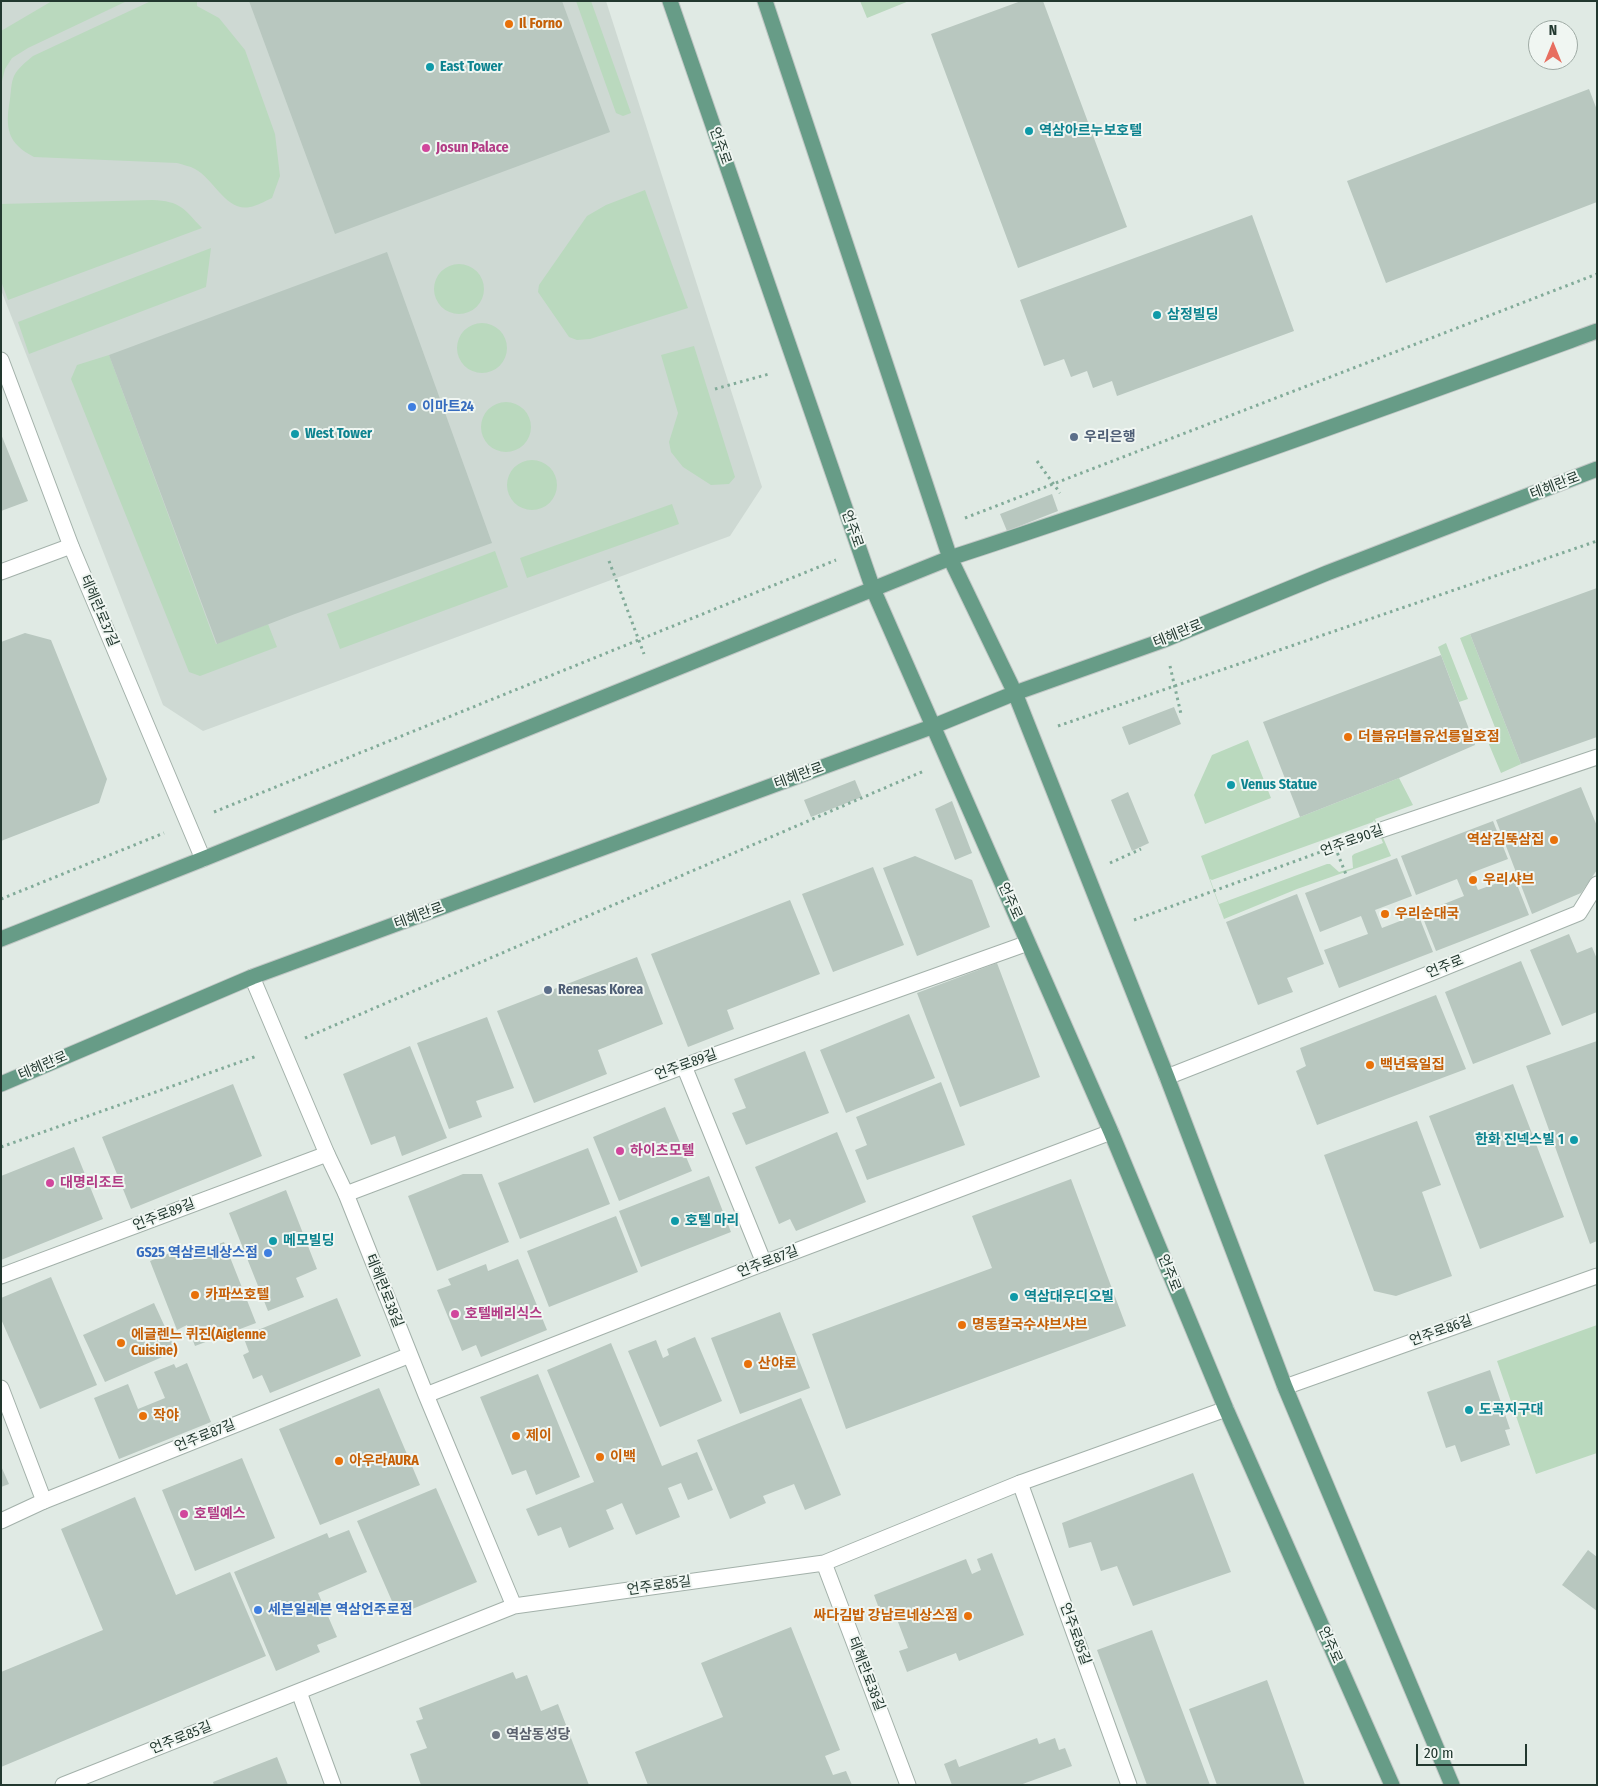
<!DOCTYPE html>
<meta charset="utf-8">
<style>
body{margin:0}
#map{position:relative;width:1598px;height:1786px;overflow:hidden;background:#e0eae4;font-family:"Fira Sans Condensed",sans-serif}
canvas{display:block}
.frame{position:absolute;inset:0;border:2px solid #22382f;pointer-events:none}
.north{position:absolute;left:1528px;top:20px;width:50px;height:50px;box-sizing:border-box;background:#f0f6f2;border:1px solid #9eaaa4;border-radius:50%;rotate:0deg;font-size:14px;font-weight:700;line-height:20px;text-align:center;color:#22382f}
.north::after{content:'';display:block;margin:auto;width:18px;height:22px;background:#e76e60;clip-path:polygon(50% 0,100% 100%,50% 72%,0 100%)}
.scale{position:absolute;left:1416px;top:1744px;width:111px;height:22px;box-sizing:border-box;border:2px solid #22382f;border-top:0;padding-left:6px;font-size:15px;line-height:18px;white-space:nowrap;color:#22382f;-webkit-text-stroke:4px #f0f6f2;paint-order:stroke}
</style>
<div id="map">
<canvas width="1598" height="1786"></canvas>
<div class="frame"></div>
<div class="north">N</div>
<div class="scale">20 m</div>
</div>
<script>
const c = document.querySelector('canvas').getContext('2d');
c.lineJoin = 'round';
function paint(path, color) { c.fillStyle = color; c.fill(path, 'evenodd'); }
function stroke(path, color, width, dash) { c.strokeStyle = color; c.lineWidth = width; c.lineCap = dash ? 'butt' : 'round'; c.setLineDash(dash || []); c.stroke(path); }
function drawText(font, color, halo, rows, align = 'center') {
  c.font = font + ' "Fira Sans Condensed","Noto Sans KR",sans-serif'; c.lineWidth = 4; c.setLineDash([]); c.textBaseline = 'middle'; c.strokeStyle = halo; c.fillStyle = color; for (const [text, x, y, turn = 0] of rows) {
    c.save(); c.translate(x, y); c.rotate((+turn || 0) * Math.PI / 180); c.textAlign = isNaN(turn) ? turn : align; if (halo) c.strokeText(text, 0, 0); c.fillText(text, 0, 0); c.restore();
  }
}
paint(new Path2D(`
 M2 1H606L762 487 730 536 203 731 163 705 1 290Z`), '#ced9d3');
paint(new Path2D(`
 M52 1H127L28 48 12 58 5 69 1 85V31Z
 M151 1H197V6L219 18 245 50 275 134 280 176 272 198C265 201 257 206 250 207 226 212 214 179 195 169 190 166 183 165 177 163L34 157C7 143 5 128 10 99 11 92 11 83 14 76 18 68 26 62 33 56Z
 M576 1H591L631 113 623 116 616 113Z
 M860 1H909L867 18Z
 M645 190 688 308 590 339 577 340 569 337 538 292 539 285 587 216 606 205Z
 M152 200C181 201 184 209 202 228L8 300 1 281V204Z
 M211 248 206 287 29 354 18 322Z
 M434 289a25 25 0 1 1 50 0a25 25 0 1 1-50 0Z
 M457 348a25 25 0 1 1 50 0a25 25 0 1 1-50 0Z
 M694 346 735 477 729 484 711 485 683 467 671 452 669 442 678 413 661 355Z
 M109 355 216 644 268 624 277 647 200 676 189 672 71 379 77 365Z
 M481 427a25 25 0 1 1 50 0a25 25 0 1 1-50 0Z
 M507 485a25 25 0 1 1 50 0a25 25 0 1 1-50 0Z
 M672 504 679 524 527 578 520 558Z
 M495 551 508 587 340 649 327 614Z
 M1470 634 1521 764 1501 773 1485 735 1496 730 1460 638Z
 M1446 643 1468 699 1459 702 1438 647Z
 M1248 740 1271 798 1205 824 1194 795 1212 755Z
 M1399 778 1413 805 1375 819 1391 856 1297 889 1224 919 1201 856ZM1374 820 1383 843 1354 854 1352 856 1353 868 1339 872 1330 864H1327L1219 904 1210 879 1212 880 1373 822Z
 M1597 1325V1453L1536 1474 1497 1361Z`), '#bad9be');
paint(new Path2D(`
 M249 1H562L610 132 335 234Z
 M1021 1H1043L1127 227 1018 268 931 34Z
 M1589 89 1597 110V202L1386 283 1347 181Z
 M1252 215 1294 331 1117 396 1112 381 1093 388 1087 371 1071 377 1064 359 1044 366 1020 300Z
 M387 252 492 543 295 614 217 644 109 355Z
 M1 434 28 501 1 511Z
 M1052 494 1058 511 1007 531 1000 514Z
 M1597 588V737L1521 764 1470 634Z
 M25 633 51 640 107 779 99 803 1 841V642Z
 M1441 655 1475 745 1399 778 1300 817 1263 722Z
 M1174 707 1181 724 1129 745 1122 727Z
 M855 780 862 797 811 817 804 800Z
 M1581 787 1597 826V870L1581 893 1532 914 1496 820Z
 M1128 792 1149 843 1132 851 1111 800Z
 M952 801 972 853 955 860 935 809Z
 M1493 821 1508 859 1471 873 1478 890 1514 877 1529 915 1436 951 1421 913 1464 896 1457 879 1416 895 1401 856Z
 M915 856 972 880 990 927 917 956 883 868Z
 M1397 858 1412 896 1375 910 1382 928 1418 914 1433 952 1339 988 1324 950 1368 934 1361 916 1320 932 1305 893Z
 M873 867 904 945 833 972 802 894Z
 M1297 894 1324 964 1287 978 1293 992 1258 1005 1226 922Z
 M790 900 820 974 727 1010 734 1029 688 1047 651 954Z
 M1569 934 1577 953 1592 947 1597 959V1012L1562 1026 1530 950Z
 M637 957 663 1024 598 1050 607 1074 534 1103 497 1011Z
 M1521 961 1551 1034 1473 1064 1445 992Z
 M997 963 1040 1077 960 1107 917 993Z
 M1436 995 1466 1069 1317 1125 1296 1071 1306 1066 1300 1048Z
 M909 1014 935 1078 846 1113 820 1050Z
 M487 1017 514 1088 476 1101 482 1117 449 1129 417 1043Z
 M1597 1041V1241L1590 1244 1526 1066Z
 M410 1046 447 1138 402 1156 395 1136 371 1145 343 1074Z
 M805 1051 829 1113 746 1145 732 1113 746 1108 734 1079Z
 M941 1082 965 1145 867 1180 855 1150 867 1145 856 1117Z
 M233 1084 262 1156 131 1209 102 1137Z
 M1513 1084 1564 1217 1480 1249 1429 1116Z
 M665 1107 692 1171 619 1201 593 1137Z
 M1417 1121 1441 1185 1422 1192 1452 1276 1396 1296 1374 1291 1324 1155Z
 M837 1132 866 1202 796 1231 790 1219 779 1224 755 1167Z
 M74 1147 103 1219 1 1260V1176Z
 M588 1148 610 1204 520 1239 498 1183Z
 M463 1174H482L509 1242 437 1271 408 1196Z
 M709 1176 731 1232 641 1267 619 1211Z
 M1071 1179 1126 1326 846 1429 812 1334 992 1268 972 1216Z
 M286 1190 317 1269 296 1278 304 1297 268 1311 229 1213Z
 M616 1216 638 1272 549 1307 527 1251Z
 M224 1242 256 1323 195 1346 187 1325 177 1330 150 1261 182 1248 185 1256Z
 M518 1259 547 1330 481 1357 476 1345 462 1351 437 1290 451 1285 448 1279 486 1264 488 1271Z
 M51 1277 97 1385 40 1409 1 1319V1298Z
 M337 1298 361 1356 270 1393 262 1375 253 1379 243 1355 249 1352 243 1336Z
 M154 1303 176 1351 105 1382 83 1335Z
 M780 1312 810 1388 740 1414 711 1338Z
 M695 1337 722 1401 660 1427 628 1351 656 1340 663 1358 669 1355 667 1349Z
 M611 1343 662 1466 697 1452 713 1490 688 1500 681 1483 668 1488 680 1517 636 1535 622 1503 606 1510 614 1529 569 1548 561 1527 538 1536 526 1509 594 1482 547 1370Z
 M187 1363 211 1422 119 1459 94 1398 128 1384 138 1409 165 1398 154 1372 174 1364 176 1368Z
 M1490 1370 1510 1429 1505 1430 1510 1445 1461 1462 1455 1445 1446 1448 1427 1392Z
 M538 1374 580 1477 536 1495 526 1470 512 1475 480 1397Z
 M379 1388 420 1485 320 1525 279 1429Z
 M801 1398 841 1495 805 1510 794 1484 763 1496 766 1503 730 1519 697 1440Z
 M242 1458 275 1538 195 1571 162 1490Z
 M1 1466 9 1484 1 1487Z
 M1193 1473 1231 1572 1133 1606 1117 1566 1101 1571 1091 1542 1069 1548 1062 1523Z
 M436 1488 477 1582 398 1615 357 1521Z
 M135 1497 176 1595 230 1572 266 1656 1 1767V1672L103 1630 61 1529Z
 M349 1530 367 1572 318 1593 337 1637 317 1645 320 1652 276 1671 234 1572 327 1533 329 1538Z
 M1588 1550 1597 1557V1611L1562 1585Z
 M992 1553 1024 1635 959 1661 956 1653 907 1672 899 1651 908 1648 893 1609 881 1614 874 1595 966 1559 972 1574 981 1570 977 1559Z
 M791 1627 840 1750 825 1756 833 1775 846 1771 852 1785H648L635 1752 723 1717 701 1663Z
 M1152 1630 1210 1785H1147L1097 1650Z
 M513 1672 516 1679 527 1675 541 1711 558 1704 589 1785H421L410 1754 427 1748 416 1721 423 1719 419 1708Z
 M1267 1680 1305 1785H1217L1189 1709Z
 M1037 1738 1039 1744 1055 1738 1059 1750 1065 1748 1072 1766 1020 1785H952L944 1764 956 1759 959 1767Z
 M277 1757 288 1785H214L213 1782Z`), '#b8c7bf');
const service = new Path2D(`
 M1 572 71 546
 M1381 830 1597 757
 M684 1066 764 1263
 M1167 1077 1431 973 1579 913 1597 884
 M346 1194 684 1066 1028 943
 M1 1276 327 1154
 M1 1388 44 1501
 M1020 1483 1129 1785
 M299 1692 333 1785`);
const minor = new Path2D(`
 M1 360 71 546 203 859
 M252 977 327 1154 346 1194 426 1395 514 1606
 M1285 1387 1597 1276
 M426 1395 764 1263 1111 1132
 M1 1521 44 1501 410 1355
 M824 1563 908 1785
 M63 1785 514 1606 824 1563 1020 1483 1226 1409`);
const primary = new Path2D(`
 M670 1 873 589 1111 1132 1226 1409 1392 1785
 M765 1 950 558 1015 693 1167 1077 1285 1387 1452 1785
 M1 939 203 859 950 558C1168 487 1382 409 1597 331
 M1 1084 252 977 934 726 1015 693 1164 640 1327 573 1597 469`);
stroke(service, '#a3b1aa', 17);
stroke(minor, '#a3b1aa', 17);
stroke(primary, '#c1c7c5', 17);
stroke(new Path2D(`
 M715 389 769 374
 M1037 461 1060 493
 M965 518 1597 274
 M609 561 644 654
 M1170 666 1181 714
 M1058 726 1597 541
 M214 812 836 560
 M1335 847 1347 877
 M1110 863 1141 849
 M1 899 164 833
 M1134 920 1356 839
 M305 1038 924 771
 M1 1147 257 1056`), '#82ab99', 3, [2.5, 4]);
stroke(service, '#fff', 15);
stroke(minor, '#fff', 15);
stroke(primary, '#679c87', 15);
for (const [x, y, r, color] of [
 [509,24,5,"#e8710a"],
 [430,67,5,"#0f9aa8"],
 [1029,131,5,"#0f9aa8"],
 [426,148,5,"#d1479c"],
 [1157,315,5,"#0f9aa8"],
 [412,407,5,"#3f7fe0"],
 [295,434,5,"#0f9aa8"],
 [1074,437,5,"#5c6f8a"],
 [1348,737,5,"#e8710a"],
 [1231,785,5,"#0f9aa8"],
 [1554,840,5,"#e8710a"],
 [1473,880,5,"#e8710a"],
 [1385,914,5,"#e8710a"],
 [548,990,5,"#5c6f8a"],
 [1370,1065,5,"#e8710a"],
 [1574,1140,5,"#0f9aa8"],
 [620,1151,5,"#d1479c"],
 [50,1183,5,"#d1479c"],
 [675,1221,5,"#0f9aa8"],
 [273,1241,5,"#0f9aa8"],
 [268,1253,5,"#3f7fe0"],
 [195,1295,5,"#e8710a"],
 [1014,1297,5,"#0f9aa8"],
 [455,1314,5,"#d1479c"],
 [962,1325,5,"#e8710a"],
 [121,1343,5,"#e8710a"],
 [748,1364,5,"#e8710a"],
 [1469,1410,5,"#0f9aa8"],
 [143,1416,5,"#e8710a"],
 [516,1436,5,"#e8710a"],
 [600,1457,5,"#e8710a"],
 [339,1461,5,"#e8710a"],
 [184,1514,5,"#d1479c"],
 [258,1610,5,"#3f7fe0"],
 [968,1616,5,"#e8710a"],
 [496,1735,5,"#6b7280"]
]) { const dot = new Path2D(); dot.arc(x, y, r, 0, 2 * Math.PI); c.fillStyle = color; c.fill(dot); stroke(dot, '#f0f6f2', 2); }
drawText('bold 14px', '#c56008', '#f0f6f2', [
 ["Il Forno",519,24],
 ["더블유더블유선릉일호점",1358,737],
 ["역삼김뚝삼집",1544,840,"right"],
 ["우리샤브",1483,880],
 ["우리순대국",1395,914],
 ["백년육일집",1380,1065],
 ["카파쓰호텔",205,1295],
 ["명동칼국수샤브샤브",972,1325],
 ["에글렌느 퀴진(Aiglenne",131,1335],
 ["Cuisine)",131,1351],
 ["산야로",758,1364],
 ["작야",153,1416],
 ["제이",526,1436],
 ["이백",610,1457],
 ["아우라AURA",349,1461],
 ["싸다김밥 강남르네상스점",958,1616,"right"]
], 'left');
drawText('bold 14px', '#0d838f', '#f0f6f2', [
 ["East Tower",440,67],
 ["역삼아르누보호텔",1039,131],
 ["삼정빌딩",1167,315],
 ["West Tower",305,434],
 ["Venus Statue",1241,785],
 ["한화 진넥스빌 1",1564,1140,"right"],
 ["호텔 마리",685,1221],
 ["메모빌딩",283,1241],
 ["역삼대우디오빌",1024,1297],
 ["도곡지구대",1479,1410]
], 'left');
drawText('14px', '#22382f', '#f0f6f2', [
 ["언주로",720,146,71],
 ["테헤란로",1555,486,-21],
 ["언주로",852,529,71],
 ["테헤란로37길",99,611,67],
 ["테헤란로",1178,634,-22],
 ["테헤란로",799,776,-20],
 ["언주로90길",1352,841,-20],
 ["언주로",1010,901,66],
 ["테헤란로",419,916,-20],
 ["언주로",1445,967,-22],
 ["언주로89길",686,1065,-20],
 ["테헤란로",43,1066,-23],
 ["언주로89길",164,1215,-21],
 ["언주로87길",768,1262,-21],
 ["언주로",1169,1273,68],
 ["테헤란로38길",384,1291,68],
 ["언주로86길",1441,1331,-20],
 ["언주로87길",205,1436,-22],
 ["언주로85길",659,1586,-8],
 ["언주로85길",1075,1634,70],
 ["언주로",1330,1645,66],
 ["테헤란로38길",866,1674,69],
 ["언주로85길",181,1738,-22]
]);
drawText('bold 14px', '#b23c85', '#f0f6f2', [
 ["Josun Palace",436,148],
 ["하이츠모텔",630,1151],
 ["대명리조트",60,1183],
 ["호텔베리식스",465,1314],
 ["호텔예스",194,1514]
], 'left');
drawText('bold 14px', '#366cbe', '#f0f6f2', [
 ["이마트24",422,407],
 ["GS25 역삼르네상스점",258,1253,"right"],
 ["세븐일레븐 역삼언주로점",268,1610]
], 'left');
drawText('bold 14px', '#4e5e75', '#f0f6f2', [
 ["우리은행",1084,437],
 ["Renesas Korea",558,990]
], 'left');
drawText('bold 14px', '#5b616d', '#f0f6f2', [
 ["역삼동성당",506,1735]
], 'left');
</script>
